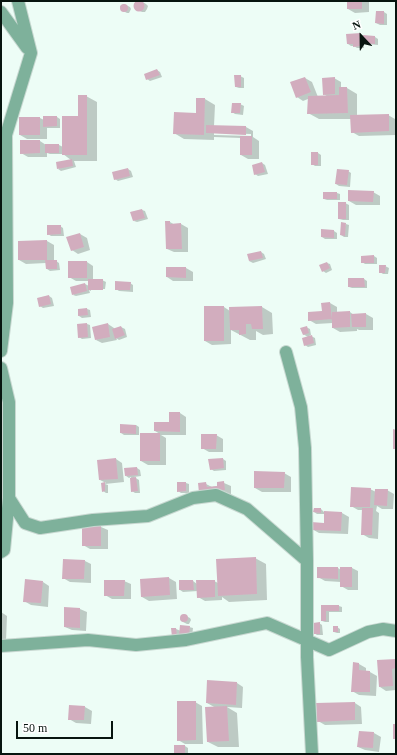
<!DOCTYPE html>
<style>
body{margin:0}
#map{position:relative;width:397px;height:755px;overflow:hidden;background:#edfdf6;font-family:"Times New Roman",serif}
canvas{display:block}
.frame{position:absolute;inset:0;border:2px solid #07150f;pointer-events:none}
.north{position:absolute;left:341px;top:16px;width:40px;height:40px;-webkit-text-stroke:3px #fff;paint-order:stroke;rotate:338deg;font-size:11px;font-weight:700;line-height:16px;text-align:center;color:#07150f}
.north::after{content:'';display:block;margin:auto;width:14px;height:18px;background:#07150f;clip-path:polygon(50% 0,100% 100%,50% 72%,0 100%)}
.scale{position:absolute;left:16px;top:721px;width:97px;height:18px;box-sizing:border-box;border:2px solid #07150f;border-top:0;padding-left:5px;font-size:12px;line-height:14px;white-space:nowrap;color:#07150f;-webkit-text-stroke:3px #fff;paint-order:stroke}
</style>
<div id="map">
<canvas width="397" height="755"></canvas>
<div class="frame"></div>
<div class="north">N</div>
<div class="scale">50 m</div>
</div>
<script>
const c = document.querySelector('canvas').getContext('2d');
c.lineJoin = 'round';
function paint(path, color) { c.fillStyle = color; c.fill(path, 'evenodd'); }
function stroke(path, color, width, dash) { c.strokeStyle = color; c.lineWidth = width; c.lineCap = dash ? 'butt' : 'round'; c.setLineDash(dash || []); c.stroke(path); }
paint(new Path2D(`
 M137 1H141L146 4 148 6 147 9 145 12H142L136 9 134 6 135 3Z
 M348 1H369V12L355 13 348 9Z
 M124 4 130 7 131 9 129 13H127L121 10 120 6Z
 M377 12H384L387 14V25H380L376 23Z
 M361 34 364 36 375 37 378 39V45L367 44 364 43V48H357L354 46H351L348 44Z
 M157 70 160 72 162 77 150 81 147 79Z
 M240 76 244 78V88H239L236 87Z
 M305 78 312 82 318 97H328L324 94 334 78 341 82V88H347L357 94V116L388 115 395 119 396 135 359 136 352 132 351 119H319L308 113V99L303 101 297 97Z
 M86 96 97 102V161H74L76 167 61 171 58 169 71 160 63 154H50L47 153V157H28L21 153 40 141 46 145H59L63 147 79 117Z
 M205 99 215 105 214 126 246 127 253 131V137L259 141V159H248L241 155V138L214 137V140L184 139 174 133 197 114ZM214 133 251 134V136L214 135Z
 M240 104 244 106 243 115 235 114 232 112Z
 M44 117H57L60 119V128H47V139H27L20 135 40 118 44 120Z
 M318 153 321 155V166H315L312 164Z
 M262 163 265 165 268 174 258 176 255 174Z
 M128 169 131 171 133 177 118 181 115 179Z
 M348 171 351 173 350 187 339 186 336 184Z
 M373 192 380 196V205H356L349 201Z
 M337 193 340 194V200H327L324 199Z
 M345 203 349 205V220H343L339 219Z
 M142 210 145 211 148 219 137 222 134 221Z
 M166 222H170L175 225 181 224 188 228V252H174L167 249Z
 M346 224 349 225 348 237H344L341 235Z
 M60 226 63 228 64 236H51L48 234Z
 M322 230 334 231 337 233V239H325L322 237Z
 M80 234 87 238 90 250 78 254 72 250Z
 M47 241 54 245V261H56L59 263 60 270 50 271 47 269 46 263 26 264 19 260Z
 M261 252 264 254 266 259 253 263 249 261Z
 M374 256 377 258V264H365L362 262Z
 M87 262 93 266V280H102L106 282 105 289H91V291L89 290 90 293 76 296 73 295 85 284 89 286V281H76L69 277Z
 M327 263 330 264 332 270 326 273 323 271Z
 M385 266 389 268 388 274H383L380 272Z
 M167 268H186L193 272V281H173L167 277Z
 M349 279H364L367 281V288H352L349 287Z
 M130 283 133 285V292L119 291 116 289Z
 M49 296 52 298 54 306 43 308 40 306Z
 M330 303 337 307V313L350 312 354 315 366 314 373 318V330H359L357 329V331L340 332 333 328V323L316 324 309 320 323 311Z
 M224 307 230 311 262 307 272 313 273 334 263 335 256 331V340H250L231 330V344L212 345 205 341Z
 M79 309H87L90 310 91 317 82 318 79 316Z
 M87 324 90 325 91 338 82 339 79 337Z
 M108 324 114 328 115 329 121 327 125 329 127 337 119 340 116 338 117 340 102 343 96 340Z
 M306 327 310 329 311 335H309L315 338 316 345 308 347 305 345 308 337 303 334Z
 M180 413 186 417V435H161L166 438V465H148L141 461 160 434 155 431 170 423Z
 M121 425H136L139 427V435H124L121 433Z
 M216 435 223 439V452H209L202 448Z
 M116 459 122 463 124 482 105 484 108 485V493H106L103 491V484L106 483 100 480Z
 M223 459 226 461V470L214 471 211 469Z
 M137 468 140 470 141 476 134 477 139 480 140 493H135L132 491 131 477 129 478 126 476Z
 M284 473 291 477V492H262L255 488Z
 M186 483 189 484V493H181L178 491Z
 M224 483 231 486V494L207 496 206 484 212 487 218 486Z
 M370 489 376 492 387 490 394 494 393 509H382L377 506 376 511 379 513 378 539 369 538 362 534 363 510H358L351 506Z
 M1 498 2 499V512H1Z
 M321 509 324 512 342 513 349 517 348 534 319 533 312 529 325 524V514H317L314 512Z
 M83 527H101L108 530V549H90L83 545Z
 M255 558 266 564 267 600 229 602 222 597V600L205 601 198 597V591L183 592 180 590 193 581 197 584 214 581 218 583Z
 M85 561 91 564V583L70 582 63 578Z
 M318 568H338L341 570 352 568 358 571V590H348L341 586V582L325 581 318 577Z
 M169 578 176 582 177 599 149 601 142 597 141 580Z
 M124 581 131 584V599H112L105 595Z
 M43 582 49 586 48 607 31 605 24 601Z
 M322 606H339L342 607V612H329V622H325L322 621Z
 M65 608 80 609 87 612 86 631 72 630 65 627Z
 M1 612 7 616 6 641H1Z
 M182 615H184L190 618 191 620 189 624H187L181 621 180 619Z
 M319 623 322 625 323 635H317L314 633Z
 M189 627 193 628 192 637 176 638V629L181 631Z
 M337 627 340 629V633H337L334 632Z
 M396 660V690L386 691 380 687Z
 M354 664H359L366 668V672H370L377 676 376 696 359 695 352 691Z
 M237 683 243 687 242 708 227 707 237 713 239 747H218L208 742 216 708 207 703Z
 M195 702 202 706 203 744H185L178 740Z
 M355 703 361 707 362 724 325 725 318 721Z
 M85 707 92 711 91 724 76 723 69 719Z
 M374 733 381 737 379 752 365 750 358 747Z
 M185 746 188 748V754H175Z`), '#0003');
paint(new Path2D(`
 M133.5 6a5.5 5.5 0 1 1 11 0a5.5 5.5 0 1 1-11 0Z
 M347 1H362V9H347Z
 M120 8a4 4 0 1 1 8 0a4 4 0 1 1-8 0Z
 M376 11H384V24L375 23Z
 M361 33V46L353 47V44H347L346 34Z
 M363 35 375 36V44L363 43Z
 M157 69 160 75 146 80 144 74Z
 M234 75H241V87H235Z
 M305 77 311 92 296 98 290 82Z
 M335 77V94L323 95 322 78Z
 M339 87H347L348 113 307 114 308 96 339 95Z
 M78 95H87V155H62V116H78Z
 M196 98H205L204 135 173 134 174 112 196 113Z
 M232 103H241L240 113H231Z
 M389 114V131L351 133 350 115Z
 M43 116H57V126L43 127Z
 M19 117H40V135H19Z
 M206 125 246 126V135L206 133Z
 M240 136H252V155H240Z
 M20 140H40V153L20 154Z
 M45 144H59V153H45Z
 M311 152H318V165H311Z
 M72 159 73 166 57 169 56 162Z
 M262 162 265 172 254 175 252 165Z
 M128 168 130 176 114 180 112 172Z
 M337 169 349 170 347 185 335 184Z
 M348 190 374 191 373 202 348 201Z
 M323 192H337V199H323Z
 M338 202H346V219H338Z
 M142 209 145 218 133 221 130 212Z
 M165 221H170V224L181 223 182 249H166Z
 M341 222 346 223 345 236 340 235Z
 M47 225H61V234L47 235Z
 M321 229 334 230V238L321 237Z
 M80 233 84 247 71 251 66 237Z
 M47 240V260H57V269H46L45 260H18V241Z
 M261 251 263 258 249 261 247 254Z
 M374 255V263H361V256Z
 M68 261H87V278H68Z
 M327 262 330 268 322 272 319 265Z
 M379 265H386L385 273H379Z
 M166 267H186V278L166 277Z
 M348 278H364L365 287H348Z
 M88 279H103V290H88Z
 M115 281 131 282 130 290H115Z
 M85 283 87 291 72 295 70 287Z
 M49 295 51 304 39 307 37 298Z
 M330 302 332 319 308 321V312L322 311 321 303Z
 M204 306H224V341H204Z
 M262 306 263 329H252L251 324H246V334L239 335V330H230L229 307Z
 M87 308 88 315 78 316V309Z
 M350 311V327L332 328V312Z
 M366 313V327H352L351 314Z
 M87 323 88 337 78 338 77 324Z
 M108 323 110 337 95 340 92 327Z
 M121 326 125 335 115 339 112 329Z
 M307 326 309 333 303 335 300 328Z
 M312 335 314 343 304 346 302 338Z
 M169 412H180V432L154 431V422H169Z
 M120 424 136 425V434L120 433Z
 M393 429 396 430V449H393Z
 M140 433H160V461H140Z
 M201 434H217L216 449H201Z
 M116 458 118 479 99 480 97 460Z
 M223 458 224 468 210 470 208 459Z
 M137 467 138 475 125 476 124 468Z
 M254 471 285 472 284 488H254Z
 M136 477 138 491 131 492 130 478Z
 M224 481 225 490 199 493 198 483 206 482 207 487 217 486V482Z
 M105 482V491L102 492 101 483Z
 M177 482H186V491L177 492Z
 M351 487 371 488 370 507H350Z
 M375 489H388L387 506 374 505Z
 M314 508H321V513L313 512Z
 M362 508H373L372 535H361Z
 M324 511 342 512 341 531 311 530V522L324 523Z
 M82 526H101V546H82Z
 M256 557 257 594 218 596 216 559Z
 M63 559 85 560 84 579H62Z
 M317 567H338V579L317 578Z
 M340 567H352V587H340Z
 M169 577 170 595 141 597 140 579Z
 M25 579 43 581 41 603 23 602Z
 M104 580H125L124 596H104Z
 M179 580H193L194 590H179Z
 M196 580H215V597L197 598Z
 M321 605H339V611H326V621H321Z
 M64 607 80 608V628L64 627Z
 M180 618a4 4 0 1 1 8 0a4 4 0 1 1-8 0Z
 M320 622V634H313V623Z
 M180 625 190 626 189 636 179 635Z
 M333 626H338V632H333Z
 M171 628H176L177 636 172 637Z
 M396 659V668L392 669 393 686 379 687 377 660Z
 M353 662 359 663V670L370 671V692H351Z
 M207 680 237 682 236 705 206 703Z
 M177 701H196V740L177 741Z
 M355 702V720L317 722 316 703Z
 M69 705 85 706 84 720H68Z
 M227 706 229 741 207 742 205 707Z
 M393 724H396V739H393Z
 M359 731 374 732 373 748 357 747Z
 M174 745H185V754H174Z`), '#d2adbe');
const minor = new Path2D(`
 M1 12 27 48
 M1 351 7 303 6 135 31 53 18 1
 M286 352 301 407 305 448 307 561V657L312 754
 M1 368 9 402V498L4 550 1 552
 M9 498 25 523 40 528 93 520 148 516 193 498 216 495 247 509 307 561
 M1 646 88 640 136 645 186 640 267 623 329 650 368 632 383 629 396 631`);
stroke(minor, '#c8d8d1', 14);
stroke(minor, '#7eb19b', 12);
</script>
